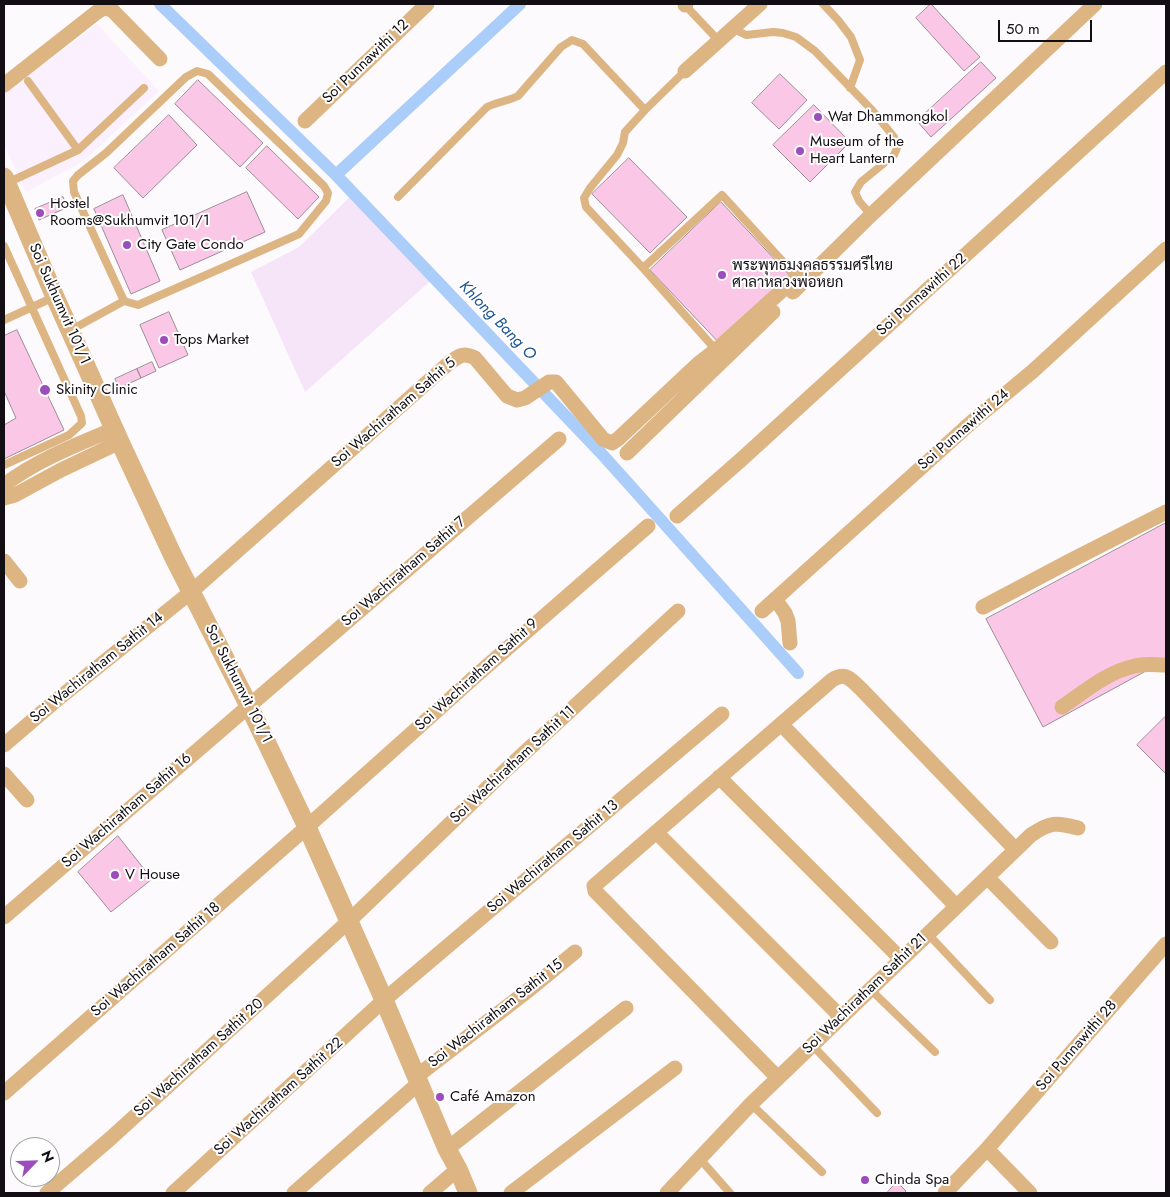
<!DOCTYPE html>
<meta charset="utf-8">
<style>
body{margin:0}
#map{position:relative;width:1170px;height:1197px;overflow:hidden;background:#fdfafd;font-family:Jost,sans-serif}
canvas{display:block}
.frame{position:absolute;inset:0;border:5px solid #120e13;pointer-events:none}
.north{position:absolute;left:10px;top:1137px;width:50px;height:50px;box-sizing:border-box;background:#fff;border:1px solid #a09fa1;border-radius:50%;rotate:66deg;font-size:14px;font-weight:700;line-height:20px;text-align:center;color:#120e13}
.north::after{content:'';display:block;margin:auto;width:18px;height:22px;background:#9b4dbe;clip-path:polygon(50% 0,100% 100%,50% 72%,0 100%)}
.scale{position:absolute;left:998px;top:20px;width:94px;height:22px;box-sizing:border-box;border:2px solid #120e13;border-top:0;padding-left:6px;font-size:15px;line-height:18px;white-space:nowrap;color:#120e13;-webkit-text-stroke:4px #fff;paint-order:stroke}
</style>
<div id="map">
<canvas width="1170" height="1197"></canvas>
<div class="frame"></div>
<div class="north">N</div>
<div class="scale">50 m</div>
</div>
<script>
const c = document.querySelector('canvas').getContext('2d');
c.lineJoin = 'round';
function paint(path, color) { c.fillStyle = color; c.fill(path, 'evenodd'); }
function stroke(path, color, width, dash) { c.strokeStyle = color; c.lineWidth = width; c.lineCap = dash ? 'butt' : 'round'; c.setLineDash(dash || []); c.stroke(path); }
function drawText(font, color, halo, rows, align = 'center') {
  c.font = font + ' Jost,Sarabun,sans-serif'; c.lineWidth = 4; c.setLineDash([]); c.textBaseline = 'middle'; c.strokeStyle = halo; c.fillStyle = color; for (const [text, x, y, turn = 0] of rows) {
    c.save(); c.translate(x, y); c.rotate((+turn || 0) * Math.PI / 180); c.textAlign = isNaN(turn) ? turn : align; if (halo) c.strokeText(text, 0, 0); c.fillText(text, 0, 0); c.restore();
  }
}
paint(new Path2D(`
 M97 24 159 91 84 161 26 192 4 145V94Z`), '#fbf0fd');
paint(new Path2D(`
 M357 190 436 276 305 392 251 272 299 247Z`), '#f6e5f9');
stroke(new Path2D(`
 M160 4 336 175 601 453 798 673
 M336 175 520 4`), '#aacdf9', 12);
const building = new Path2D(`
 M931 4 980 57 964 71 916 18Z
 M981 62 996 78 931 137 917 121Z
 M780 74 807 100 779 129 752 103Z
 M198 80 263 143 240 167 175 104Z
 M814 105 850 142 810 182 773 145Z
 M169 115 197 145 143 198 114 168Z
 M267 146 319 197 298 219 246 168Z
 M629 158 687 217 650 253 592 194Z
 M247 192 265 232 180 270 162 230Z
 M123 195 160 281 131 294 94 209Z
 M63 197 68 207 39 220 35 209Z
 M721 202 794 280 723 347 650 270Z
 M169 312 188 355 159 368 140 325Z
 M17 330 64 430 4 459V425L16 418 4 391V336Z
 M152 362 156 371 141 378 137 369Z
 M137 369 141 378 119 388 115 379Z
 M1166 523V660L1043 727 986 619Z
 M1166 716V774L1137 745Z
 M118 836 152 879 111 912 78 872Z
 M897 1182 906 1191 904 1193H889L888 1192Z`);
paint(building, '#fbc7e7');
stroke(building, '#9d8c96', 1);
stroke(new Path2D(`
 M684 4 719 41
 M823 4 838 20 851 37 860 60 850 88
 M732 28 746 35 773 32 783 33 796 37 815 51 872 110 894 137 897 148 894 155 861 182 855 192 859 201 871 215
 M685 71 645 110 625 132 623 143 617 155 590 188 584 198 586 207 643 268 716 350
 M28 81 78 150
 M7 183 78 150 144 88
 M398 197 487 107C497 102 508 101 518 96L561 47 572 40 583 44 645 110
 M4 246 81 416 82 423 69 435 4 465
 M643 268 722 195 797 277 799 278
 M4 320 54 297
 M71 330 124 301 74 192 73 181 78 175 106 153 186 77 197 71 208 74 324 186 328 193 326 201 299 234 138 305 124 301
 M928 934 990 1000
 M870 989 935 1052
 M812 1045 877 1113
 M751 1104 822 1172
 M700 1159 730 1193`), '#ddb583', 8);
stroke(new Path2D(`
 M685 5 686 4
 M685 71 760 4
 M4 85 97 12 104 8 112 10 160 59
 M305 121 427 4
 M793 292 871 215 1095 4
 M627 453 773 312
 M4 485C37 460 76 445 114 429
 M4 498 15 495 61 470 120 442
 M677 516 743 458 1166 72
 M4 561 20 581
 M775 599 785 613 788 621 790 643
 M983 607 1068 562 1166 512
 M762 611 974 420 1033 371 1166 249
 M1062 707C1085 691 1107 672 1135 666 1145 663 1156 665 1166 665
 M781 724 956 906
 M4 745 53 703 191 592 449 363C459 356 462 352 475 358L507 396 517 400 525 398 549 382H556L603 439 612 443 618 439 698 364 716 350 797 277
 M4 774 27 800
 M719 777 901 959
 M656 832 841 1017
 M987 877 1051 942
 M4 917 559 439
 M417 1076 530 989 575 952
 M778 1078 595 891 594 886 832 680C846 671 851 680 861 689L1015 849
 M4 1093 307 827 479 673 648 526
 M447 1149 626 1008
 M987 1149 1030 1193
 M47 1193 111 1138 349 921 508 768 678 611
 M173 1193 384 1000 722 714
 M294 1193 419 1083
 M430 1193 458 1169
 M511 1193 675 1068
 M667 1193 751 1104 1031 835C1050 822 1056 822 1078 828
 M945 1193 987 1149 1166 944`), '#ddb583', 15);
stroke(new Path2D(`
 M4 177 55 297 120 442 173 556 249 706 307 827 384 1000 447 1149 458 1169 468 1193`), '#ddb583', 19);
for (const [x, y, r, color] of [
 [818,117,5,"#9b4dbe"],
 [800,151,5,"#9b4dbe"],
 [40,213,5,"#9b4dbe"],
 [127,245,5,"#9b4dbe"],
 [722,275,5,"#9b4dbe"],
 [164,340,5,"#9b4dbe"],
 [45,390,6,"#9b4dbe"],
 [115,875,5,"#9b4dbe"],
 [440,1097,5,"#9b4dbe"],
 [865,1180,5,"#9b4dbe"]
]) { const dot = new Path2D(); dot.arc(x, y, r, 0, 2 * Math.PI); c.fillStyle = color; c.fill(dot); stroke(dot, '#fff', 2); }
drawText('15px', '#120e13', '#fff', [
 ["Soi Punnawithi 12",366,62,-44],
 ["Soi Punnawithi 22",922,295,-42],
 ["Soi Sukhumvit 101/1",59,304,66],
 ["Soi Wachiratham Sathit 5",394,413,-41],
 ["Soi Punnawithi 24",964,430,-41],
 ["Soi Wachiratham Sathit 7",404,572,-41],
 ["Soi Wachiratham Sathit 14",97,668,-39],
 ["Soi Wachiratham Sathit 9",477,675,-42],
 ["Soi Sukhumvit 101/1",238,684,63],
 ["Soi Wachiratham Sathit 11",513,765,-43],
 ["Soi Wachiratham Sathit 16",127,811,-41],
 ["Soi Wachiratham Sathit 13",553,857,-40],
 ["Soi Wachiratham Sathit 18",156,960,-41],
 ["Soi Wachiratham Sathit 21",865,994,-44],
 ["Soi Wachiratham Sathit 15",496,1014,-38],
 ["Soi Punnawithi 28",1077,1046,-49],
 ["Soi Wachiratham Sathit 20",199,1058,-42],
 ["Soi Wachiratham Sathit 22",279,1097,-42]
]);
drawText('15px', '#120e13', '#fff', [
 ["Wat Dhammongkol",828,117],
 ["Museum of the",810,142],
 ["Heart Lantern",810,159],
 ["Hostel",50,204],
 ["Rooms@Sukhumvit 101/1",50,221],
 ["City Gate Condo",137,245],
 ["พระพุทธมงคลธรรมศรีไทย",732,266],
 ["ศาลาหลวงพ่อหยก",732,283],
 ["Tops Market",174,340],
 ["Skinity Clinic",56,390],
 ["V House",125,875],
 ["Café Amazon",450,1097],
 ["Chinda Spa",875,1180]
], 'left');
drawText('italic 16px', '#1c5494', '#fff', [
 ["Khlong Bang O",497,321,46]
]);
</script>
